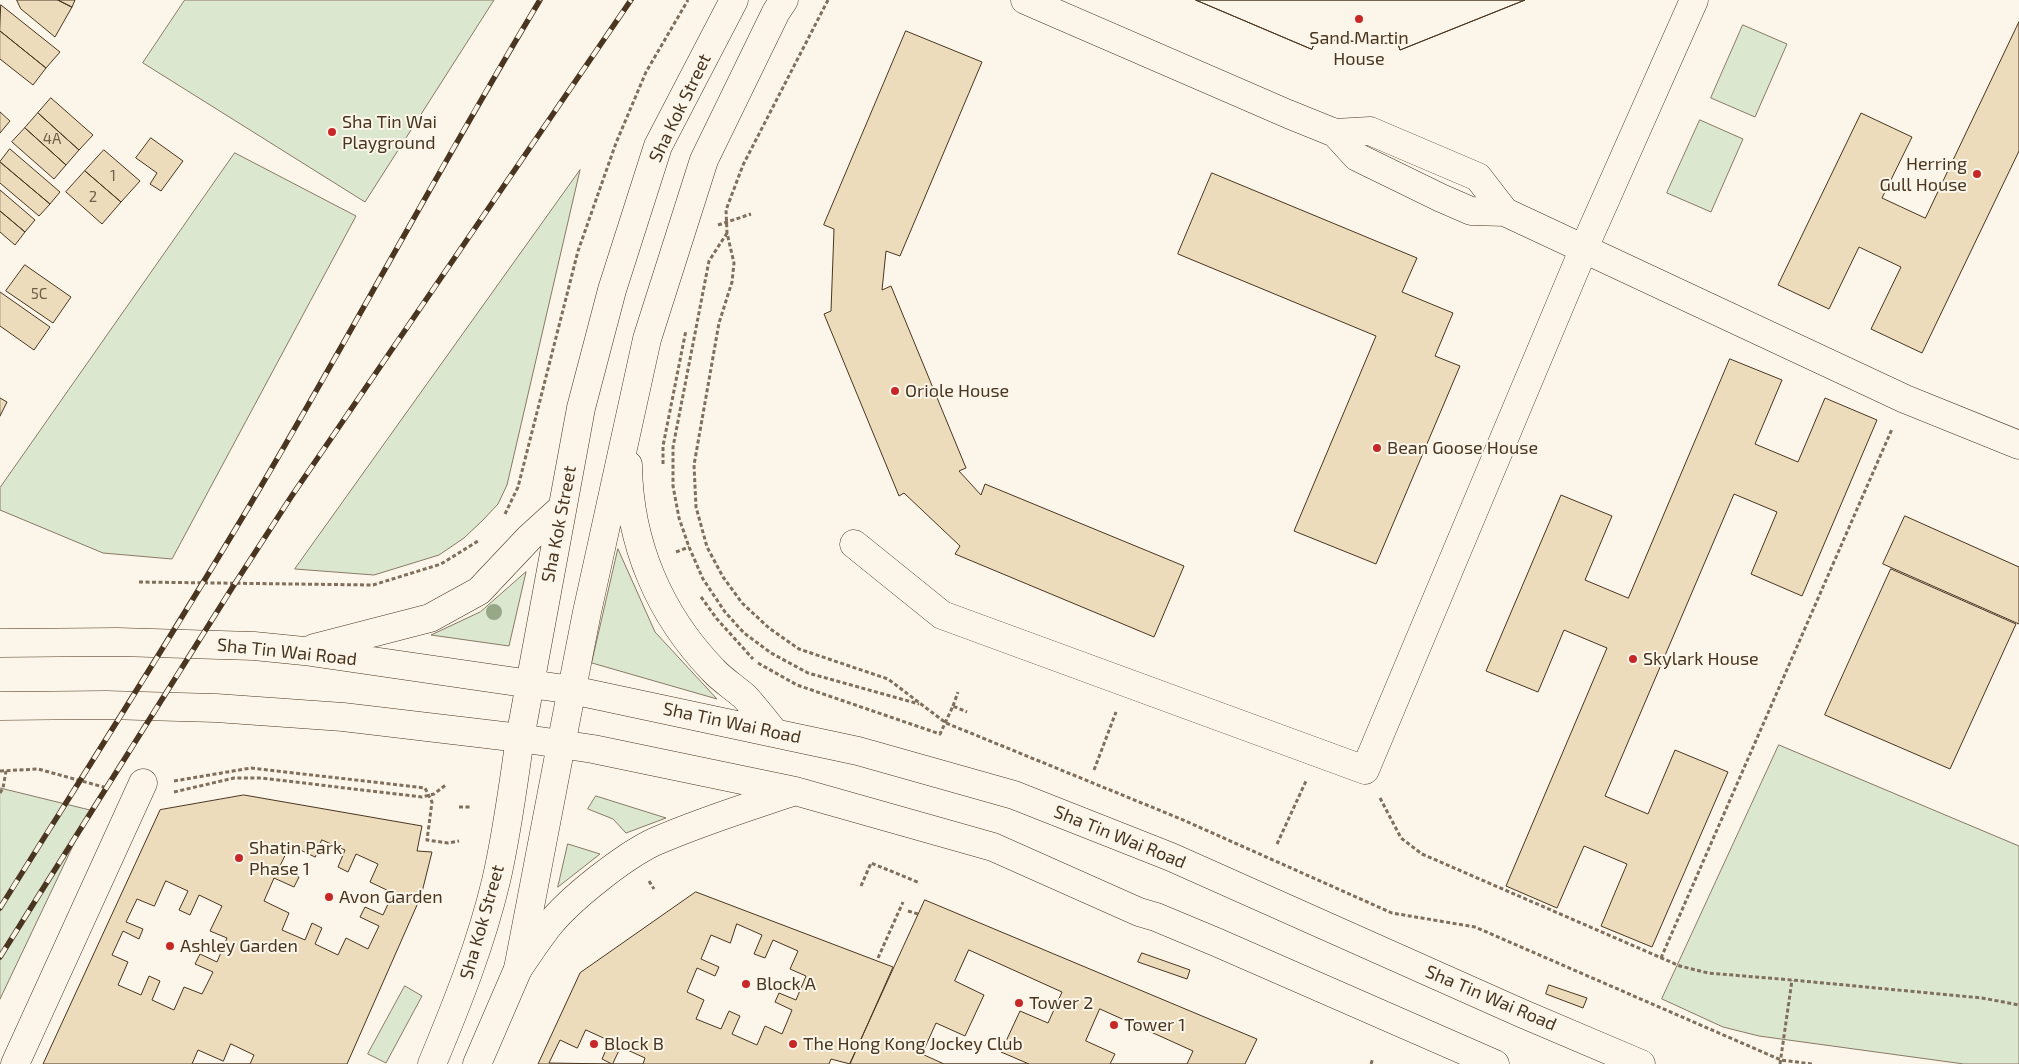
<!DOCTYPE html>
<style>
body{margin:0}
canvas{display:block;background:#fbf6e9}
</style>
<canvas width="2019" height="1064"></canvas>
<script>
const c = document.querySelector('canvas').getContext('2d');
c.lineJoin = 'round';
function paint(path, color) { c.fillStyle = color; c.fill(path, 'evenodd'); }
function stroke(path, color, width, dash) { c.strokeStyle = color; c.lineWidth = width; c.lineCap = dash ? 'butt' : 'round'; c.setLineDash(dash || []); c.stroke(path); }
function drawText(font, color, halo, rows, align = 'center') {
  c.font = font + ' "Exo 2",sans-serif'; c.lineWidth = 4; c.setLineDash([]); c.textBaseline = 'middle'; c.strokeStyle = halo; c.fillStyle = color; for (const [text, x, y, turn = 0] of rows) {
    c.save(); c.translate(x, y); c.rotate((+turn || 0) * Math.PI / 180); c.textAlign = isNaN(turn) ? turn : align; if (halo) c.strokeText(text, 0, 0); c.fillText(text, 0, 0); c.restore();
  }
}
const green = new Path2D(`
 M185 0H494L365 202 143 63Z
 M1743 25 1787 44 1755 117 1711 98Z
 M1700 120 1743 139 1711 212 1667 193Z
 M235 153 356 216 172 559 103 553 0 510V488Z
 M580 170 507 485 498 504 483 520 464 538 439 555 374 575 295 569Z
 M618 549 655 632 717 699 592 663Z
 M526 572 509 646 431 635 480 612Z
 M1779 745 2019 846V1064H1964L1759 1036 1723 1027 1662 999Z
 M0 788 90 810 0 999Z
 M596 796 666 818 626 833 613 819 588 809Z
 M568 844 600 854 558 887Z
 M405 986 422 996 386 1063 368 1054Z`);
paint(green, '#dce7d0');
stroke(green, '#887966', 1);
const building = new Path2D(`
 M17 0H58L72 7 55 37 21 9Z
 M58 0H75L72 7Z
 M1196 0H1525L1400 50 1398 44 1316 39 1312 49Z
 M1196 0H1525L1400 50 1398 44 1316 39 1312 49Z
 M1 5 60 52 46 68 0 31Z
 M2019 22V151L1922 353 1871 329 1901 267 1859 247 1829 309 1778 285 1861 113 1912 137 1882 198 1925 218Z
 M0 31 46 68 33 85 0 59Z
 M906 31 982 62 900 256 886 251 882 290 891 286 966 468 959 471 981 495 985 484 1184 566 1154 637 955 554 960 546 904 493 899 496 824 314 831 311 834 229 824 225Z
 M51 98 93 135 79 150 38 113Z
 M0 112 10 121 0 133Z
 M38 113 79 150 66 165 25 128Z
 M25 128 66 165 54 179 12 142Z
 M151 138 183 161 161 191 150 184 157 173 136 158Z
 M10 149 60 192 50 204 0 162Z
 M104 150 140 181 121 202 85 171Z
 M0 162 50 204 39 216 0 183Z
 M85 171 121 202 102 224 66 192Z
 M1212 173 1417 258 1402 292 1453 313 1435 356 1460 366 1376 564 1294 531 1376 336 1178 254Z
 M0 190 35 220 25 232 0 211Z
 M0 211 25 232 15 245 0 232Z
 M25 265 71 297 53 323 6 291Z
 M0 292 50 327 34 350 0 326Z
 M1730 359 1782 380 1755 444 1798 462 1825 398 1877 420 1802 596 1751 574 1777 512 1734 494 1605 796 1648 814 1675 750 1728 772 1652 947 1601 926 1627 864 1584 846 1557 908 1506 886 1607 648 1564 630 1538 692 1486 671 1561 495 1612 516 1585 580 1628 598Z
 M0 398 7 402 0 416Z
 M1905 516 2019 567V624L1883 564Z
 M1891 569 2016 624 1950 769 1825 715Z
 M244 795 422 826 417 851 432 852 421 896 347 1064H43L160 810Z
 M322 840 345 850 338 867 348 872 356 854 378 864 370 882 393 893 383 915 365 907 360 917 379 926 368 949 346 938 338 955 315 944 322 928 312 923 305 940 282 930 289 913 264 901 274 878 294 887 299 877 279 868 290 845 315 857Z
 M166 881 188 891 179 910 190 915 199 895 222 906 210 931 227 938 217 962 200 954 195 964 213 972 202 994 184 987 174 1010 152 1000 160 981 149 976 141 995 118 985 128 962 112 955 123 931 139 939 143 929 126 922 137 899 154 906Z
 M696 892 893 967 850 1064 831 1059 829 1064H538L580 973Z
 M925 900 1257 1039 1245 1064H850Z
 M737 924 762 935 754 954 765 958 773 940 798 951 790 969 806 976 796 1000 779 993 775 1002 792 1010 782 1034 765 1026 757 1045 732 1034 740 1016 729 1011 721 1029 696 1019 704 1000 687 992 697 968 715 976 719 967 701 959 711 935 730 943Z
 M969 950 1062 992 1048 1023 1020 1011 1001 1052 1029 1064H944L922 1054 936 1023 965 1036 984 995 955 981Z
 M1142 953 1190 970 1187 979 1138 962Z
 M1549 985 1587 998 1583 1008 1546 994Z
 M1100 1009 1193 1051 1187 1064H1110L1115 1054 1086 1041Z
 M586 1030 610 1041 602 1059 612 1064 549 1063 560 1040 577 1048Z
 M231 1044 254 1055 250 1064H192L198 1050 223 1061Z
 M621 1047 645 1058 643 1064H613Z`);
paint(building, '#ecdcbc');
stroke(building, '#4a3520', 1);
const minor = new Path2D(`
 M1025 0 1288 114 1335 133 1370 131 1478 177 1505 212
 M1335 133 1357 157 1441 198 1471 211 1505 212 1905 399 2019 445
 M854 544 942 615 1365 770 1584 248 1694 0
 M15 1064 143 783
 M432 1064C457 1004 481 944 496 881 507 834 513 786 520 738
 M477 1064 518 969 561 745`);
const major = new Path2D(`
 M628 465C629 543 659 614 713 670 722 680 735 688 745 697 755 708 765 721 774 732
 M0 643 118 642 254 646 304 651 572 690 858 751 1014 795 1171 857 1521 1013 1641 1064
 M314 648 430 618 479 591 529 538 562 508
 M0 706 106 705 216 708 343 717 520 738 593 749 795 791 993 847 1139 912 1156 917 1216 942 1495 1064
 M520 738 581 408 612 290 658 146 734 0
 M561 745 587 612 647 339 704 160 776 12 784 0
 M518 969C528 954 538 939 549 925 571 898 623 857 654 842 699 822 748 807 795 791`);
stroke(minor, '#4a3520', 29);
stroke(major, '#4a3520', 29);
stroke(new Path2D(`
 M828 0 743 165 726 210 727 233 734 263 732 282 719 323 694 465 696 507 707 547 723 577 742 603 769 628 799 649 888 679 946 723 1181 819 1392 913 1475 927 1781 1060 1812 1064
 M718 225 751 214
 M727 233 709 261 673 447V486L679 518 689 547 703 579 725 612 744 633 771 653 808 673 919 704
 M663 464V446L686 330
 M505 514 518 487 578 251 616 143 646 72 688 0
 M676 552 689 547
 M139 582 373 585 441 564 478 541
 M701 597 717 619 753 659
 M758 663 797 685 940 734 953 706 967 712
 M953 706 958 692
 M1094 770 1116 712
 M0 771 38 769 107 788
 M174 781 251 768 425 788 432 802 427 840 448 843 459 841
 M174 792 234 778H261L422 797 434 794 447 784
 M0 793 3 788 6 771
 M1380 798 1401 838 1422 854 1680 966 1708 973 1792 980 1982 998 2019 1005
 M459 807H472
 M1277 844 1306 781
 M649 881 654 889
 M861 886 871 863 920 883
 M908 911 918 914
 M878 958 903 902
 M1661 958 1892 429
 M1371 1064 1373 1058
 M1780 1064 1792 980`), '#7f6f5c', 3, [4, 2.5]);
stroke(minor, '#fbf6e9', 28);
stroke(major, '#fbf6e9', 28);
const rail = new Path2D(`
 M0 908C87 769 176 630 260 488 355 327 443 161 540 0
 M0 957 232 588 291 497 631 0`);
stroke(rail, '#4a3520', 5.5);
stroke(rail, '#fbf6e9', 4, [11]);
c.fillStyle = '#96a887';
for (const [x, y] of [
 [494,612]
]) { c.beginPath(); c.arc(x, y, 8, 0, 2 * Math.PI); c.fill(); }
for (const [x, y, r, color] of [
 [1359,19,5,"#c62828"],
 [332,132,5,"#c62828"],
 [1977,174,5,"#c62828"],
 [895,391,5,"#c62828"],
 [1377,448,5,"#c62828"],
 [1633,659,5,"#c62828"],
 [239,858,5,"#c62828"],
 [329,897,5,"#c62828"],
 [170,946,5,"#c62828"],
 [746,984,5,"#c62828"],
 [1019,1003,5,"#c62828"],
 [1114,1025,5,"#c62828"],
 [594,1044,5,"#c62828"],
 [793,1044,5,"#c62828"]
]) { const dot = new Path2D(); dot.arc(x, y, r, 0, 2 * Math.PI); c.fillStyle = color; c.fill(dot); stroke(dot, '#fbf6e9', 2); }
drawText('15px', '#725f47', null, [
 ["4A",52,139],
 ["1",113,176],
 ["2",93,197],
 ["5C",39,294]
]);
drawText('18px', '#4a3520', '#fbf6e9', [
 ["Sand Martin",1359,38,"center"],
 ["House",1359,59,"center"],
 ["Sha Tin Wai",342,122],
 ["Playground",342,143],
 ["Herring",1967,164,"right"],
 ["Gull House",1967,185,"right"],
 ["Oriole House",905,391],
 ["Bean Goose House",1387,448],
 ["Skylark House",1643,659],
 ["Shatin Park",249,848],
 ["Phase 1",249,869],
 ["Avon Garden",339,897],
 ["Ashley Garden",180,946],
 ["Block A",756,984],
 ["Tower 2",1029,1003],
 ["Tower 1",1124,1025],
 ["Block B",604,1044],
 ["The Hong Kong Jockey Club",803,1044]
], 'left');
drawText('18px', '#4a3520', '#fbf6e9', [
 ["Sha Kok Street",680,108,-64],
 ["Sha Kok Street",559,524,-79],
 ["Sha Tin Wai Road",287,652,6],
 ["Sha Tin Wai Road",732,723,12],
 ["Sha Tin Wai Road",1120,837,22],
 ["Sha Kok Street",482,922,-74],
 ["Sha Tin Wai Road",1491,998,23]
]);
</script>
